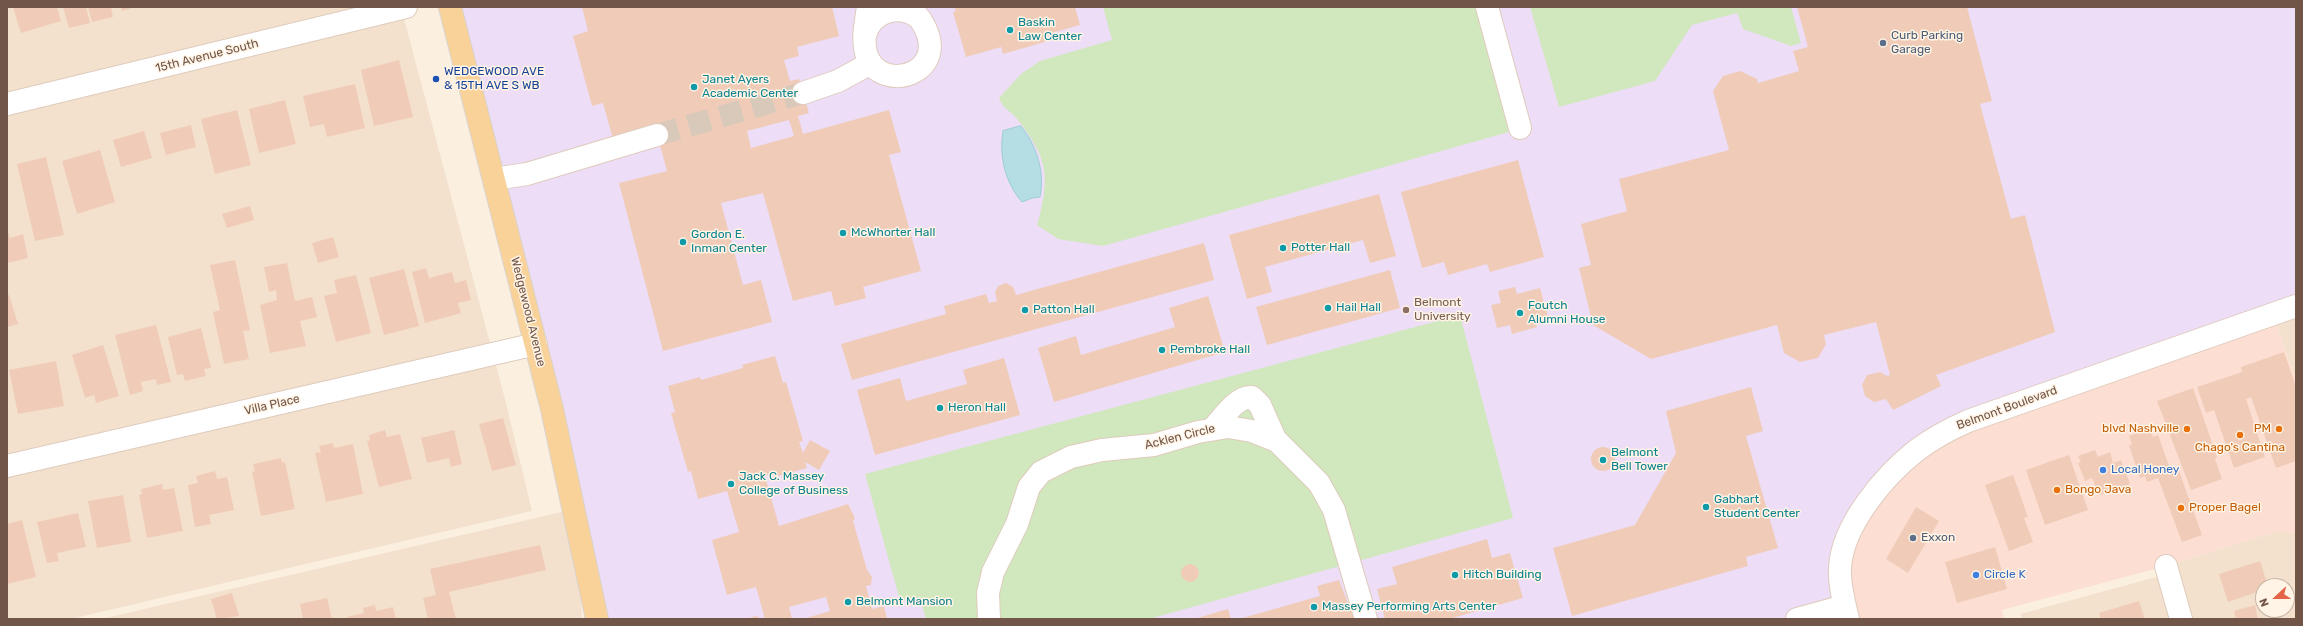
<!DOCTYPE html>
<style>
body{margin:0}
#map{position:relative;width:2303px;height:626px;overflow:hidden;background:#fbf0e0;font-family:Rubik,sans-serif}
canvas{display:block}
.frame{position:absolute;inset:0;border:8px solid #715548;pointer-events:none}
.north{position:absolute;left:2255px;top:578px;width:40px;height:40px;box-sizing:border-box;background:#fff4e5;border:1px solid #c6b4a6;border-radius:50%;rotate:248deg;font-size:11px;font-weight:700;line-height:16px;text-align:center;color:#715548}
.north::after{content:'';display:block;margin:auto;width:14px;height:18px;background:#e36447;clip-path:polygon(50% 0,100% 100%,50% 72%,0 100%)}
</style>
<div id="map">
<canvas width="2303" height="626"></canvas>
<div class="frame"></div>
<div class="north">N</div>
</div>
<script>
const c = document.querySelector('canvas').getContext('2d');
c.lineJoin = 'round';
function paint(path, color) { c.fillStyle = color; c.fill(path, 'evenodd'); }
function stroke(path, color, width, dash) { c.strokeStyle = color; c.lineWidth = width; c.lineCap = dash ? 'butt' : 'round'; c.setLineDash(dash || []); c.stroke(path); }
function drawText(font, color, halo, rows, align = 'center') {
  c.font = font + ' Rubik,sans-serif'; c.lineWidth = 3; c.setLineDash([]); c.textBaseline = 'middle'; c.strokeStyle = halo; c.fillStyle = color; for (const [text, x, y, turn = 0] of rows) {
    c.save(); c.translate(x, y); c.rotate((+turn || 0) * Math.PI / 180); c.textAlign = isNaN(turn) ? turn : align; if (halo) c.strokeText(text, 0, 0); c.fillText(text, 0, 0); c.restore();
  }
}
paint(new Path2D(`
 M7 7H401L506 403 532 511 71 619H7Z
 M2296 306V379L2272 314Z
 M574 509 582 619H101L544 516Z
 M2278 531 2296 534V619H2181L2166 566ZM2263 586H2287V610H2263Z
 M2160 576 2172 619H2022L2020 614Z`), '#f3e1ce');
paint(new Path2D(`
 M2272 314 2296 379V534L2278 531 2166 566 2002 610 2004 619H1797L1842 552 1917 450Z`), '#fcded3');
paint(new Path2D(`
 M450 7H2296V306L1951 428 1855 522 1844 606 1797 619H596Z`), '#edddf7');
paint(new Path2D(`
 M1103 7H1475L1509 132 1103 246 1058 239 1037 225C1050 179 1049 159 1018 120 1011 111 1003 109 999 98L1021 74 1040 61 1112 40Z
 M1530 7H1791L1801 43 1791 46 1743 29 1737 13 1692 25 1655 81 1559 107Z
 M1460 315 1513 518 1149 619H926L922 606 899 597 865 474Z`), '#d1e8bf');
const water = new Path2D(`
 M1021 126C1037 146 1045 172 1040 197L1032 198 1022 202C1005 182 999 157 1003 131Z`);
paint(water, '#b5dee4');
stroke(water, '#9cced5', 1);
paint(new Path2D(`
 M13 7H57L61 21 21 33Z
 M63 7H86L90 23 69 28Z
 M88 7H111L113 17 92 22Z
 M121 7H135L122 11Z
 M582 7H832L839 36 797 47 799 56 784 60 790 81 799 79 809 113 798 116 803 134 889 110 901 152 889 155 921 271 863 287 866 298 835 306 831 291 793 301 763 193 721 203 743 285 761 280 772 322 663 351 619 183 667 171 660 145 613 139 603 103 592 106 573 36 588 31ZM789 120 794 136 751 148 747 131Z
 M954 7H1075L1080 25 1044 35 1045 42 1003 54 1001 47 966 57 953 12 956 11Z
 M1797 7H1967L1992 101 1980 104 2011 219 2025 215 2055 332 1936 375 1941 386 1893 410 1886 399 1874 402 1865 396 1862 385 1867 375 1880 372 1887 376 1890 375 1876 322 1824 335 1826 344 1818 358 1800 362 1784 353 1777 325 1651 359 1593 325 1579 268 1591 265 1581 224 1627 211 1619 179 1729 150 1713 91 1723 76 1740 71 1757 79 1758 83 1799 71 1793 51 1808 47Z
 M399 60 413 117 374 126 361 70Z
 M355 84 365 128 327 137 324 124 310 127 303 96Z
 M285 100 296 144 259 153 249 109Z
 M237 110 251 165 215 174 201 119Z
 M191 125 196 147 166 155 160 133Z
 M144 131 152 158 121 167 113 140Z
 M100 150 115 202 77 214 62 161Z
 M46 157 64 235 35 241 17 164Z
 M1518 160 1544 257 1490 272 1487 264 1448 275 1444 262 1422 268 1401 192Z
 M1379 194 1396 256 1370 263 1363 240 1265 267 1272 292 1247 299 1229 235Z
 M250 206 254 220 227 228 222 214Z
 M7 228 10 238 23 234 28 258 7 263Z
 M333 237 339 257 318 263 312 243Z
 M1204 243 1214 280 852 380 841 344 946 314 944 306 986 294 989 303 997 301 995 292 998 286 1006 283 1013 287 1016 295Z
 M235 260 250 330 243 331 249 359 224 364 213 312 220 310 210 265Z
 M287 263 295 301 312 297 317 317 300 321 306 346 270 353 260 305 277 300 276 290 269 292 264 267Z
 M426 268 429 278 452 272 455 283 466 280 471 300 458 303 461 313 425 323 412 272Z
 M404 269 419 326 384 335 369 278Z
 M1390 270 1400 308 1267 345 1256 307Z
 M356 275 371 333 336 342 324 296 337 293 334 280Z
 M1515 287 1517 294 1540 288 1549 321 1536 324 1537 327 1512 334 1510 325 1497 328 1491 305 1501 303 1498 291Z
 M7 295H9L18 324 7 327Z
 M1208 296 1225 352 1054 402 1038 348 1076 336 1081 355 1175 327 1169 308Z
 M156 325 171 382 157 385 156 379 141 382 143 391 130 395 115 335Z
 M201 328 211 368 204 369 206 376 185 381 183 374 177 375 168 337Z
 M103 345 119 396 96 403 94 395 85 398 72 355Z
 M2284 352 2296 387V461L2276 468 2251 397 2246 399 2265 457 2234 468 2214 410 2206 413 2197 387 2242 372 2241 367Z
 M775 356 783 383 786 382 803 441 799 442 803 453 810 440 830 451 819 470 805 462 807 468 774 477 773 474 765 476 779 526 848 504 855 518 853 521 867 570 872 577 871 585 866 586 872 609 884 606 887 619H803L830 611 826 597 789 607 792 619H765L756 587 727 595 712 540 739 532 727 491 698 499 691 471 688 472 671 413 675 412 668 386 700 377 701 380 743 368 742 365Z
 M1004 358 1020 415 875 455 857 390 900 378 906 401 967 384 963 370Z
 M56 361 64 406 18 414 9 370Z
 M1751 387 1763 431 1746 436 1778 548 1746 557 1748 566 1572 616 1553 548 1635 525 1676 453 1666 411Z
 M2193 388 2217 457 2215 459 2222 479 2191 490 2157 401Z
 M503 418 516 465 492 471 479 424Z
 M2150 428 2153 437 2158 435 2170 469 2168 471 2178 468 2202 535 2182 542 2158 478 2147 482 2145 476 2140 478 2129 446 2132 444 2129 436Z
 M385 430 387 437 400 434 412 479 379 487 367 441 370 440 369 435Z
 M454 430 462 464 451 467 449 458 427 463 421 438Z
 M333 443 334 448 353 444 363 494 326 502 315 453 321 452 319 446Z
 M1591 459a12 12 0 1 1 24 0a12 12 0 1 1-24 0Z
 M2095 450 2098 457 2110 452 2113 463 2121 460 2130 484 2099 495 2092 478 2085 481 2078 463 2081 462 2078 456Z
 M2069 455 2088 510 2045 525 2026 470Z
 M281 458 282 463 285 462 295 509 261 516 252 472 255 471 253 464Z
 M215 471 217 479 227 477 234 510 209 515 211 524 195 527 188 485 198 483 196 476Z
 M2013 475 2028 517 2024 518 2033 542 2009 551 1985 485Z
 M162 484 163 490 174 488 183 531 147 538 139 495 142 494 141 489Z
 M123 495 131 542 97 548 88 501Z
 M1916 507 1939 521 1908 573 1886 559Z
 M78 513 86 547 57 553 59 561 47 563 37 522Z
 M22 520 36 577 7 584V524Z
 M1487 539 1492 558 1510 553 1523 598 1449 619H1385L1377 589 1397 584 1392 567Z
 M540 545 546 570 449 592 456 619H428L423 598 436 595 430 569Z
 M1995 547 2007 589 1957 603 1945 562Z
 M2260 561 2268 586H2263V590L2228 602 2219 574Z
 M1181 573a9 9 0 1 1 18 0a9 9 0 1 1-18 0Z
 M1339 580 1354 619H1239L1320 596 1317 586Z
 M232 593 239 616 217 619 211 599Z
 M327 598 332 619H303L300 604Z
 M2139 601 2145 619H2101L2099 613Z
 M375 605 376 611 393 607 396 619H348L347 617 364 613 363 608Z
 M2255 605 2258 619H2236L2234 611Z
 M1228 609 1231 619H1194Z
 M756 616 762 619H746Z`), '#f0ccb8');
stroke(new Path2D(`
 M657 135 803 93`), '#d8c9ba', 22, [22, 11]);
const minor = new Path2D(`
 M868 7C866 21 862 38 866 53 879 100 969 70 910 7
 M1487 7 1520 128
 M865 36C871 10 903 2 921 20
 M803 93 838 81 871 63
 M7 104 406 7
 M494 179 527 174 657 135
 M1213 428C1223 418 1236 396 1252 397L1260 405 1276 441
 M7 466 536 344
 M2166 566 2181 619
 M989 619 988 593 993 572 1017 524 1029 487 1041 472 1071 457 1102 450 1154 445 1198 432 1228 427 1252 431 1277 441 1319 483 1334 510 1366 619
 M1797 619 1844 606
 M1848 619C1844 602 1839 585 1840 568 1842 525 1885 475 1917 450 1933 438 1950 429 1968 421L2296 306`);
const major = new Path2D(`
 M450 7 552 409 597 619`);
stroke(minor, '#dfcbbc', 24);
stroke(major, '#dad3cf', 24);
stroke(minor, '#fff', 22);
stroke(major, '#f9d299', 22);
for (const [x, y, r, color] of [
 [1010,30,4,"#0f9aa8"],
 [1883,43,4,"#5c6f8a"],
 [436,79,4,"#1a4fb4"],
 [694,87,4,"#0f9aa8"],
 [843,233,4,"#0f9aa8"],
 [683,242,4,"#0f9aa8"],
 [1283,248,4,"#0f9aa8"],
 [1328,308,4,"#0f9aa8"],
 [1025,310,4,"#0f9aa8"],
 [1406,310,4,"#8d6e63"],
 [1520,313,4,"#0f9aa8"],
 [1162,350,4,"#0f9aa8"],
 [940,408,4,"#0f9aa8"],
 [2187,429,4,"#e8710a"],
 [2279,429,4,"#e8710a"],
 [2240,435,4,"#e8710a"],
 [1603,460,4,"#0f9aa8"],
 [2103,470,4,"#3f7fe0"],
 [731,484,4,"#0f9aa8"],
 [2057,490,4,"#e8710a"],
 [1706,507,4,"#0f9aa8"],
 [2181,508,4,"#e8710a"],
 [1913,538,4,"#5c6f8a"],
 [1455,575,4,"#0f9aa8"],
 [1976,575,4,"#3f7fe0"],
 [848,602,4,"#0f9aa8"],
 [1314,607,4,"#0f9aa8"]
]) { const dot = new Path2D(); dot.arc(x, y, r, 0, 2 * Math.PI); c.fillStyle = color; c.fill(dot); stroke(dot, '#fff4e5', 1.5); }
drawText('12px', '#0d838f', '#fff4e5', [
 ["Baskin",1018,23],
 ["Law Center",1018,37],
 ["Janet Ayers",702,80],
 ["Academic Center",702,94],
 ["McWhorter Hall",851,233],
 ["Gordon E.",691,235],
 ["Inman Center",691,249],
 ["Potter Hall",1291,248],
 ["Foutch",1528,306],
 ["Alumni House",1528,320],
 ["Hail Hall",1336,308],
 ["Patton Hall",1033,310],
 ["Pembroke Hall",1170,350],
 ["Heron Hall",948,408],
 ["Belmont",1611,453],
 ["Bell Tower",1611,467],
 ["Jack C. Massey",739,477],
 ["College of Business",739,491],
 ["Gabhart",1714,500],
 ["Student Center",1714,514],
 ["Hitch Building",1463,575],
 ["Belmont Mansion",856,602],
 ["Massey Performing Arts Center",1322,607]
], 'left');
drawText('12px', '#4e5e75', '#fff4e5', [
 ["Curb Parking",1891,36],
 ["Garage",1891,50],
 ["Exxon",1921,538]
], 'left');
drawText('12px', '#715548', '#fff4e5', [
 ["15th Avenue South",207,56,-14],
 ["Wedgewood Avenue",528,312,76],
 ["Villa Place",272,405,-13],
 ["Belmont Boulevard",2007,408,-20],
 ["Acklen Circle",1180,437,-14]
]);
drawText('12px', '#164399', '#fff4e5', [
 ["WEDGEWOOD AVE",444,72],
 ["& 15TH AVE S WB",444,86]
], 'left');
drawText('12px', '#785e54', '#fff4e5', [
 ["Belmont",1414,303],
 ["University",1414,317]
], 'left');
drawText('12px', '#c56008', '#fff4e5', [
 ["blvd Nashville",2179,429],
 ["PM",2271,429],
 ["Chago's Cantina",2240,448,"center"],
 ["Bongo Java",2065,490,"left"],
 ["Proper Bagel",2189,508,"left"]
], 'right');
drawText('12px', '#366cbe', '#fff4e5', [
 ["Local Honey",2111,470],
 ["Circle K",1984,575]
], 'left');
</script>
